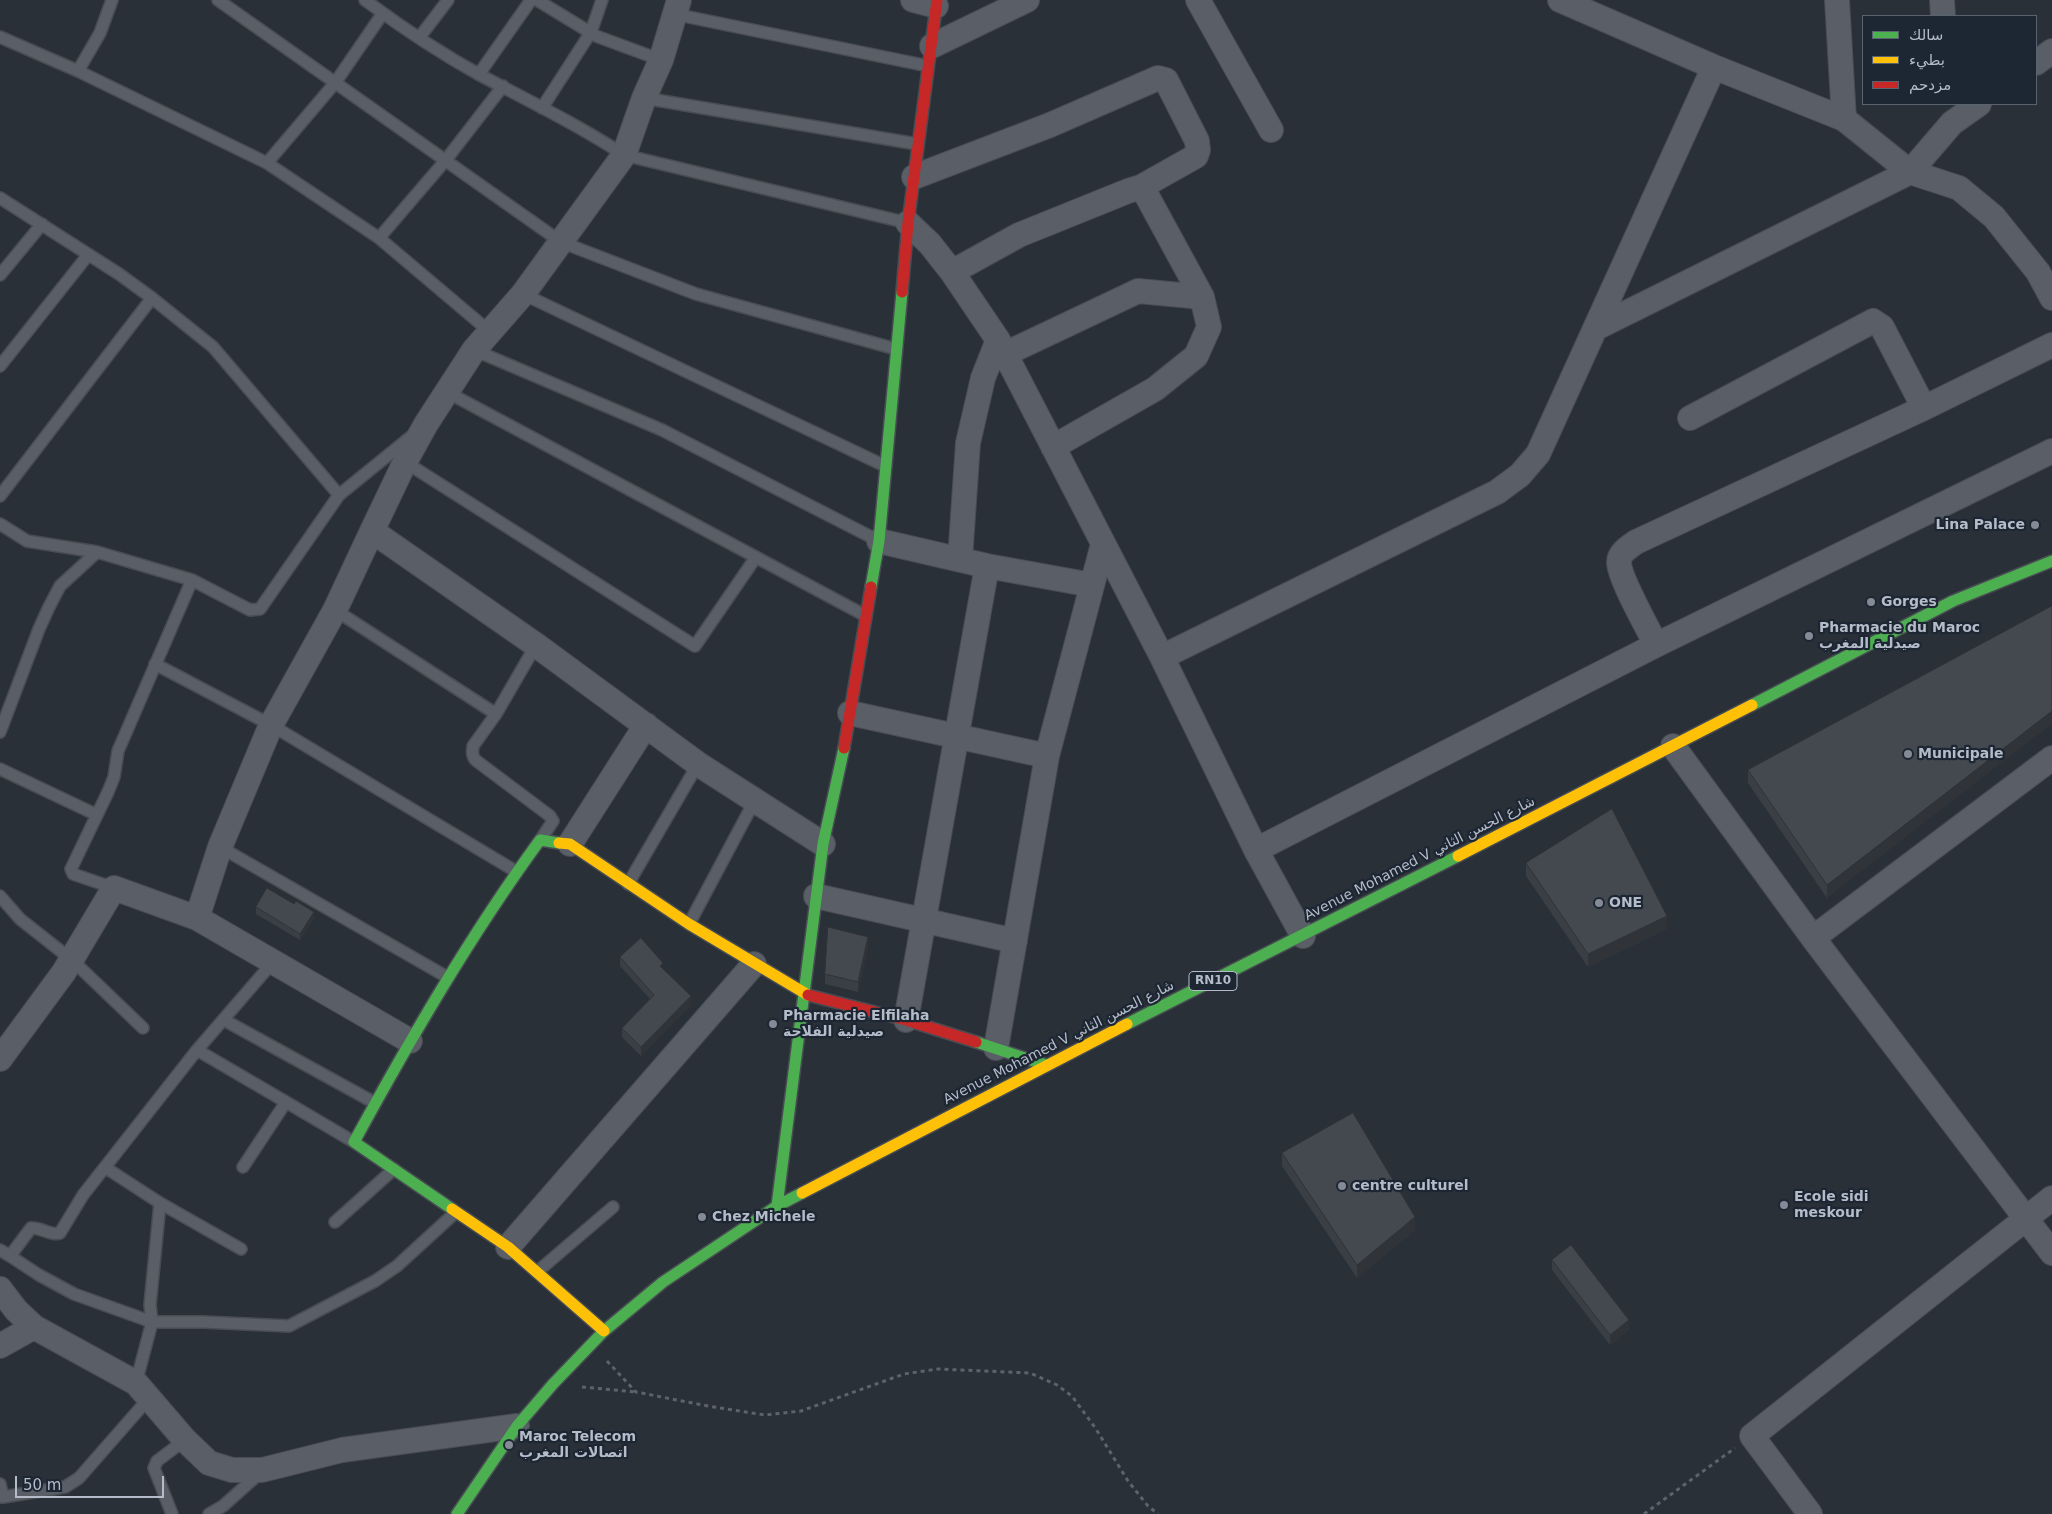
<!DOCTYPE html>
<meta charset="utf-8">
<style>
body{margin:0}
#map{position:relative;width:2052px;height:1514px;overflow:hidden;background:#2a3038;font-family:"DejaVu Sans",Vazirmatn,sans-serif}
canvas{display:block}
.legend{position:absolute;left:1862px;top:15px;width:175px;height:90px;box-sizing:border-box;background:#1d2633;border:1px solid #59626f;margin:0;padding:6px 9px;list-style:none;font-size:15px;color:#b4bcc9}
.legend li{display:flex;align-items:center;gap:10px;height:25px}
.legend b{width:25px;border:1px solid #59626f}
.scale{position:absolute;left:15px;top:1476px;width:149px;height:22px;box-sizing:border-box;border:2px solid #b4bcc9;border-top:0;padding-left:6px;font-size:15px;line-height:18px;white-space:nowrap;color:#b4bcc9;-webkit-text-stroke:4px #1d2633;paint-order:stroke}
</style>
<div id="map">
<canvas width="2052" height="1514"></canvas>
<ul class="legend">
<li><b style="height:6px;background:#4caf50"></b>سالك</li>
<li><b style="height:6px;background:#ffc107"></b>بطيء</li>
<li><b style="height:6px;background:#c62828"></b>مزدحم</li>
</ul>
<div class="scale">50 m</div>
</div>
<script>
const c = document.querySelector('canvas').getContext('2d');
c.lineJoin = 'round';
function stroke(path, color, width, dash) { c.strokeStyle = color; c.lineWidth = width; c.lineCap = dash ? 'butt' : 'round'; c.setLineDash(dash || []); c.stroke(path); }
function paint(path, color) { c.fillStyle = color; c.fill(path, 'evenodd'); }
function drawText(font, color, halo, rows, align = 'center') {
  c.font = font + ' "DejaVu Sans",Vazirmatn,sans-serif'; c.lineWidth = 4.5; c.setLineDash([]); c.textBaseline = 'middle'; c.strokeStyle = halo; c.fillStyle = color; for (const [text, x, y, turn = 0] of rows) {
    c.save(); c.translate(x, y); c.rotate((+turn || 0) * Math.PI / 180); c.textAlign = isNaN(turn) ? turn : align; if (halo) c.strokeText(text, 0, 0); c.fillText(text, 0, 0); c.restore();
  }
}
const lane = new Path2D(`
 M218 0 561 242 696 294 896 349
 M365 0C401 27 440 53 480 75 529 101 578 125 624 155L908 223
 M537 0 596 36 661 60
 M674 14 928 66
 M0 37 78 71 267 163 379 238 489 331
 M419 38 448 0
 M78 71 100 33 112 0
 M479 74 531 0
 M644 98 917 144
 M542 108 591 32 602 0
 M267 163 335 83 383 13
 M0 198 119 274 152 298 213 347 339 495
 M379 238 445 161 503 86
 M0 275 42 224
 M523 294 885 466
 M474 350 662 430 879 541
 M0 366 88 255
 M447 392 866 616
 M405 462 695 646 756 557
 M0 496 152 298
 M0 524 27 541 97 552
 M192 580 250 610 260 609 339 495 413 435
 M335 610 496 714
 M536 645 496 714 473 746C472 753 472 758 478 762L550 816 553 821 541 839
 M155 664 271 725 517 872
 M0 732 39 629 49 607 60 586 97 552 192 580 118 751 114 777 108 792 71 869 73 874 114 888
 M0 769 97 815
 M220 847 447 977
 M628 884 698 764
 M0 896 20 919 72 960 143 1028
 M689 924 754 802
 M224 1020 375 1103
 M197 1050 286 1102
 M243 1167 286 1102 354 1142
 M106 1168 160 1203 241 1249
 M335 1222 394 1169
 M0 1250 10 1256 31 1228C41 1227 50 1236 60 1233L83 1195 197 1050 273 962
 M10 1256 39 1275 74 1294 152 1322H203L289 1326 375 1281 397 1266 456 1212
 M537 1272 613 1207
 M136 1383 152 1322 150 1305 160 1203
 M0 1484 3 1497H0
 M3 1497 65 1487 79 1478 150 1397
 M172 1514 154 1468 157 1461 185 1440
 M209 1514 223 1506 261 1472`);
const street = new Path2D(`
 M679 0 661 60 644 98 624 155 523 294 474 350 426 424 405 462 372 531 536 645 698 764 823 844
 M913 0 936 6
 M1198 0 1271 130
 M1560 0 1714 67 1844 119 1910 172 1952 123 1979 104
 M1837 0 1844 119
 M1942 0 1943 16
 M932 46 1027 0
 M2036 63 2052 51
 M914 177 1050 125 1158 78 1166 80 1197 141 1198 150 1196 156 1141 187
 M908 223 930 244 952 272 998 340 1162 657 1256 850 1303 936
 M952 272 1019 235 1128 191 1141 187 1147 196 1202 297 1209 327 1196 356 1155 389 1053 447
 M1596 328 1910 172 1959 188 1994 217 2038 272 2052 298
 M1005 354 1138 291 1202 297
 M1690 418 1873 321 1882 327 1924 408
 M879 541 987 566 1092 585
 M960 559 968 443 983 378 998 340
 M1656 645C1648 628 1619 578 1619 562 1619 553 1629 547 1636 542L1924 408 2052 345
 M1162 657 1497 492 1520 475 1538 454 1714 67
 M850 713 1047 756
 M1673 746 1813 938 2052 1253
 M570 844 646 725
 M1256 850 1656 645 2052 451
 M816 896 1015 941
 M197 918 220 847 271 725 335 610 372 531
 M1813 938 2052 758
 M906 1020 987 566
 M996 1048 1047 756 1103 544
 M0 1059 64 972 114 888 197 918 410 1041
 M508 1247 754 964
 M0 1289 16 1310 34 1327 136 1383 185 1440 209 1463 232 1470H262L342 1450 517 1426
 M0 1346 34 1327
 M1810 1514 1752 1436 2052 1198`);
const fast = new Path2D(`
 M871 587 879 541 902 292
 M1752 705 1953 601 2052 561
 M1127 1024 1458 856
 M976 1042 1046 1065
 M777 1206 823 844 844 748
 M452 1209 354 1142C411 1038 470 936 540 840L559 843
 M457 1514 517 1426 553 1384 604 1331 663 1282 777 1206 802 1193`);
const slow = new Path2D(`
 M559 843 570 844 689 924 808 995
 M1458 856 1752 705
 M802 1193 1127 1024
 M452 1209 508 1247 604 1331`);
const jam = new Path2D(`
 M902 292 908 223 937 0
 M844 748 871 587
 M808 995 906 1020 976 1042`);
stroke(lane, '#484c53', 14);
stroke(street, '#484c53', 26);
stroke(fast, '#484c53', 14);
stroke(slow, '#484c53', 14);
stroke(jam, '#484c53', 14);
stroke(new Path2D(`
 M607 1361 636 1392 708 1406 765 1415 801 1411 904 1374 938 1369 1030 1373 1057 1385 1072 1396 1096 1429 1128 1481 1148 1506 1158 1514
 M582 1387 636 1392
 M1644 1514 1735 1448`), '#5d636a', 3, [4, 4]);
stroke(lane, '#5a5e66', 11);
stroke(street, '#5a5e66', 24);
stroke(fast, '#4caf50', 11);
stroke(slow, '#ffc107', 11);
stroke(jam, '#c62828', 11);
paint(new Path2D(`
 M2052 606 1827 898 1748 783V770Z
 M1526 863 1667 929 1588 967 1526 876Z
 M294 904 314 918 300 940 256 914V907Z
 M868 947 858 992 825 984V974Z
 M620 957 663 969 691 1005 641 1056 622 1037V1028L650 999 620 966Z
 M1282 1153 1415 1230 1357 1278 1282 1166Z
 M1552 1260 1629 1330 1610 1345 1552 1270Z`), '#3a3f45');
paint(new Path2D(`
 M2052 711V724L1827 898V885Z
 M314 912V918L300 940V934Z
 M1667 916V929L1588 967V954Z
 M868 937V947L858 992V982Z
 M691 996V1005L641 1056V1047Z
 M1415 1217V1230L1357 1278V1265Z
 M1629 1320V1330L1610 1345V1335Z`), '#303338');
const building = new Path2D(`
 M2052 606V711L1827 885 1748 770Z
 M1612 809 1667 916 1588 954 1526 863Z
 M267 888 294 904 296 901 314 912 300 934 256 907Z
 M828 927 868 937 858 982 825 974Z
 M641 938 663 963 660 966 691 996 641 1047 622 1028 654 995 620 957Z
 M1353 1113 1415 1217 1357 1265 1282 1153Z
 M1571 1245 1629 1320 1610 1335 1552 1260Z`);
paint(building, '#444950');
stroke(building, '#303338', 1);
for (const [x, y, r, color] of [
 [2035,525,5,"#848b96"],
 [1871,602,5,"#848b96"],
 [1809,636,5,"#848b96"],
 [1908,754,5,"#848b96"],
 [1599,903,5,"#848b96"],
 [773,1024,5,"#848b96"],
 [1342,1186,5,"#848b96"],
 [1784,1205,5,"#848b96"],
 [702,1217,5,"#848b96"],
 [509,1445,5,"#848b96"]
]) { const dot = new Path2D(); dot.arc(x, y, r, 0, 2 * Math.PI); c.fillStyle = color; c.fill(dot); stroke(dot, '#1d2633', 2); }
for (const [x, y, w] of [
 [1213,981,48]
]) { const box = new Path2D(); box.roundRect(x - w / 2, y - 9.5, w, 19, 4); c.fillStyle = '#1d2633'; c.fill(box); stroke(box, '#b4bcc9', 1); }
drawText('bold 12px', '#b4bcc9', null, [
 ["RN10",1213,981]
]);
drawText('bold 14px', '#b4bcc9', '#1d2633', [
 ["Lina Palace",2025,525,"right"],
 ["Gorges",1881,602],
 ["Pharmacie du Maroc",1819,628],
 ["صيدلية المغرب",1819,644],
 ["Municipale",1918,754],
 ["ONE",1609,903],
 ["Pharmacie Elfilaha",783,1016],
 ["صيدلية الفلاحة",783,1032],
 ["centre culturel",1352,1186],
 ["Ecole sidi",1794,1197],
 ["meskour",1794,1213],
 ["Chez Michele",712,1217],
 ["Maroc Telecom",519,1437],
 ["اتصالات المغرب",519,1453]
], 'left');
drawText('14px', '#b4bcc9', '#1d2633', [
 ["Avenue Mohamed V شارع الحسن الثاني",1420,859,-27],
 ["Avenue Mohamed V شارع الحسن الثاني",1059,1043,-27]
]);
</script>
